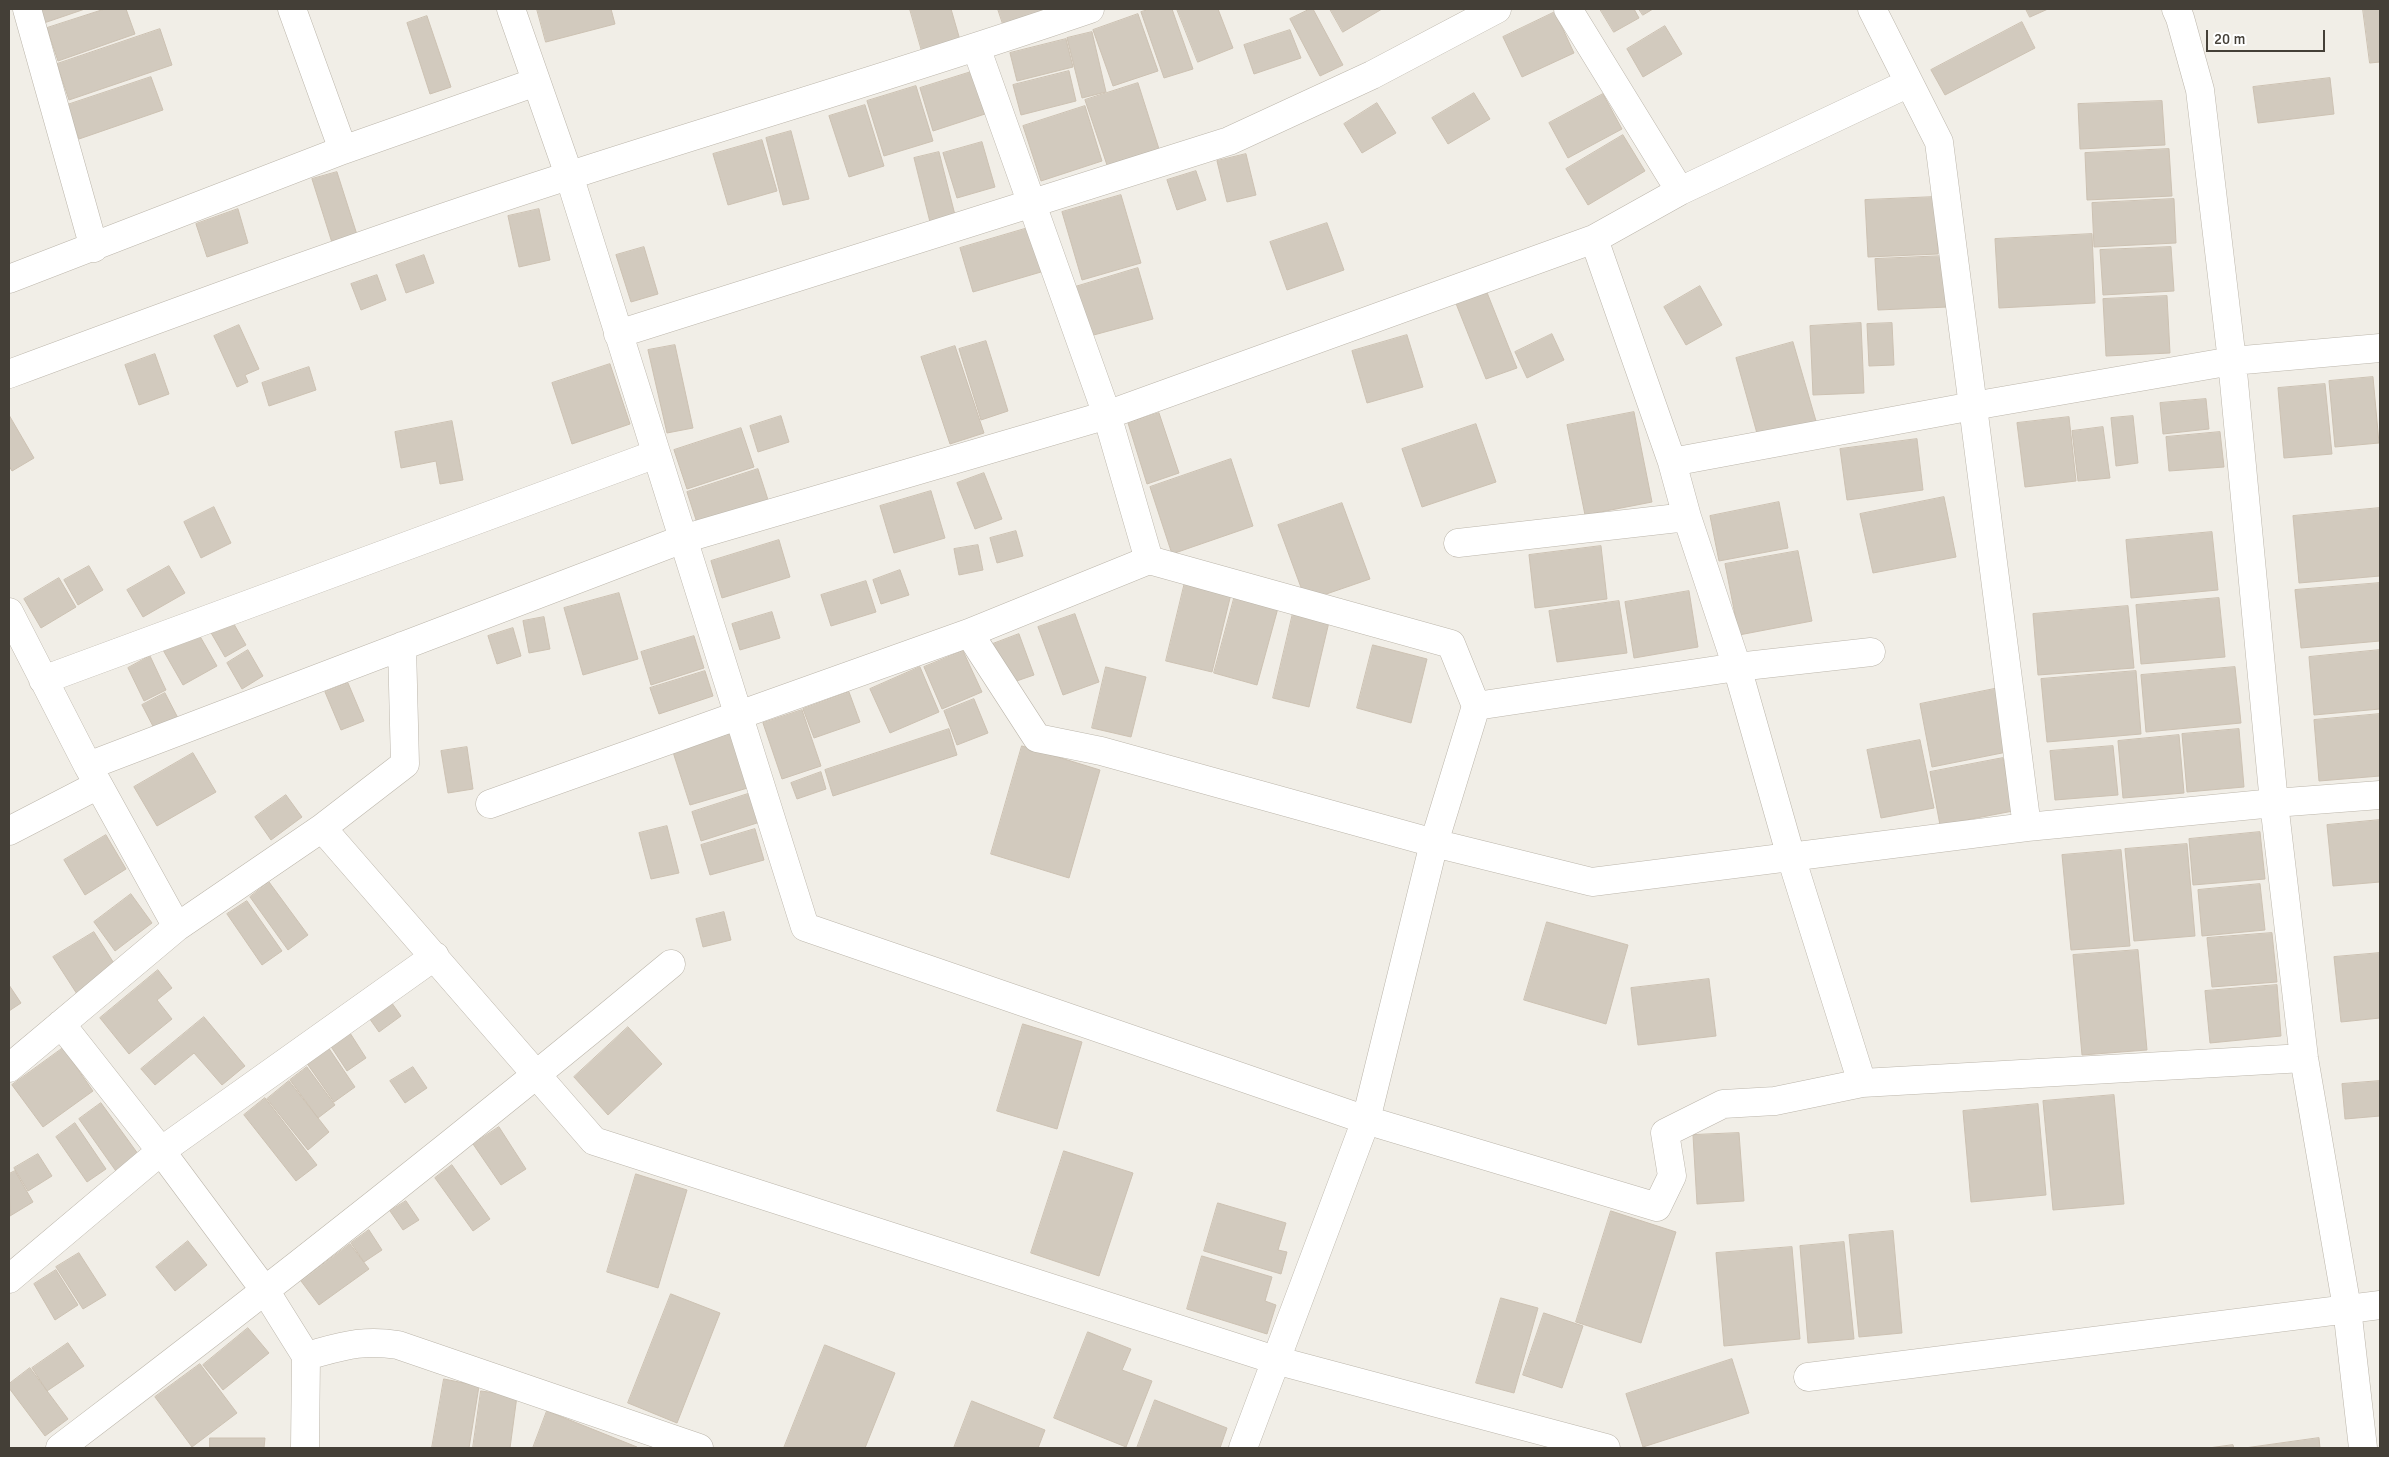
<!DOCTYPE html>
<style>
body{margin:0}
#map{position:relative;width:2389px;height:1457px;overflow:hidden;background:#f1eee7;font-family:Signika,sans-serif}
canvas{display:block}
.frame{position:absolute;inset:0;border:10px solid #443f37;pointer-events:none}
.scale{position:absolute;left:2206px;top:30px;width:119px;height:22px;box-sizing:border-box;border:2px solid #443f37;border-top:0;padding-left:6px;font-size:15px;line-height:18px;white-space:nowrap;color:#443f37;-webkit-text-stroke:4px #fff;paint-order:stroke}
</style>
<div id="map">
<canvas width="2389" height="1457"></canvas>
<div class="frame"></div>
<div class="scale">20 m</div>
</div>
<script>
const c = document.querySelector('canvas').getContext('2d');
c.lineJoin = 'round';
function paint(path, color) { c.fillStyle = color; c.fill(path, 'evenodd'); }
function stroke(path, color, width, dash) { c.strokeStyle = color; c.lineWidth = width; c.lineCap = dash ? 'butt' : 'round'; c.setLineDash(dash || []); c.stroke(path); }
const building = new Path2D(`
 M36 9H85L41 24Z
 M105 9H126L135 34 58 61 47 28Z
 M537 9H611L615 24 546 42Z
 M910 9H951L960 40 922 51Z
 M998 9H1048L1003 24Z
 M1151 9H1172L1193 69 1164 78 1141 12Z
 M1177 9H1218L1233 48 1198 62Z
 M1310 9H1313L1343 65 1320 76 1290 19Z
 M1330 9H1382L1343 32Z
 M1600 9H1634L1639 18 1614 32Z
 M1639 9H1653L1643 15Z
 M2026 9H2048L2030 17Z
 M2363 9H2380V62L2370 63Z
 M1555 12 1574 53 1522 77 1503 37Z
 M1138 14 1158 71 1113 86 1093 30Z
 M427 16 451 87 430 94 407 23Z
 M2022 22 2035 48 1945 95 1931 70Z
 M1665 26 1682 54 1643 77 1627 49Z
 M160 29 172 65 69 100 57 64Z
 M1290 30 1301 58 1254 74 1244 45Z
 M1092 32 1106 92 1082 98 1067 38Z
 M1066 39 1073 67 1017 81 1010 53Z
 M1069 71 1076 101 1021 115 1013 85Z
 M971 72 985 114 933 131 920 88Z
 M151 77 163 110 79 139 67 105Z
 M2330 78 2334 114 2258 123 2253 87Z
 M1138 83 1159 149 1107 165 1085 100Z
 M916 86 933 141 884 156 867 101Z
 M1474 93 1490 119 1448 144 1432 118Z
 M1603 94 1622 129 1568 158 1549 123Z
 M2162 101 2165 145 2080 149 2078 104Z
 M1377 103 1396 133 1362 153 1344 124Z
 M865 105 884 166 849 177 829 116Z
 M1085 106 1102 161 1041 181 1023 126Z
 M791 131 809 199 783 205 766 138Z
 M1623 135 1645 171 1588 205 1566 169Z
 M762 140 777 191 728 205 713 154Z
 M982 142 995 187 957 198 943 153Z
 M2169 149 2172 196 2087 200 2085 153Z
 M939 152 955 215 930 222 914 158Z
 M1246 154 1256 195 1227 202 1217 161Z
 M1196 171 1206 200 1177 210 1167 180Z
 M337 172 359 241 334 249 312 179Z
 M1121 195 1141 263 1082 280 1062 212Z
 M1935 197 1938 254 1868 257 1865 200Z
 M2174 199 2176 243 2094 247 2092 203Z
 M238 209 248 243 207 257 196 224Z
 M539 209 550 260 519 267 508 216Z
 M1327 223 1344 270 1287 290 1270 242Z
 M1028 228 1041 272 973 292 960 248Z
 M2092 234 2095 303 1999 308 1995 239Z
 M644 247 658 294 631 302 616 255Z
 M2171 247 2174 291 2103 295 2100 250Z
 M424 255 434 283 406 293 396 265Z
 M1945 256 1948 307 1878 310 1875 259Z
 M1138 268 1153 319 1090 336 1075 287Z
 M377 275 386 300 361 310 351 284Z
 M1700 286 1722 325 1686 345 1664 307Z
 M1486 290 1517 368 1486 379 1455 301Z
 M2167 296 2170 353 2106 356 2103 299Z
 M1861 323 1864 393 1813 395 1810 326Z
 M1892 323 1894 365 1869 366 1867 324Z
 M239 325 259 369 245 375 248 382 237 387 214 336Z
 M1552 334 1564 360 1527 378 1515 352Z
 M1407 335 1423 387 1367 403 1352 351Z
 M986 341 1008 411 981 420 959 349Z
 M1793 342 1816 421 1758 437 1736 358Z
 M675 345 693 428 667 433 648 350Z
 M955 346 984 433 950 444 921 357Z
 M155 354 169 394 139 405 125 365Z
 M610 364 630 424 572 444 552 383Z
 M309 367 316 390 269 406 262 383Z
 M2373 377 2379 443 2335 447 2329 381Z
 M2325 384 2332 454 2284 458 2278 388Z
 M2206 399 2209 429 2163 434 2160 403Z
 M1634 412 1652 502 1585 515 1567 425Z
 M1159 413 1179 473 1147 484 1128 423Z
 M9 415 34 458 12 471 9 466Z
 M781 416 789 442 758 452 750 426Z
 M2133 416 2138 463 2116 466 2111 418Z
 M2069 417 2076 481 2025 487 2017 423Z
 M452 421 463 480 440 484 436 461 401 468 395 432Z
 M1476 424 1496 482 1422 507 1402 449Z
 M2103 427 2110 478 2078 481 2072 431Z
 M741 428 754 467 687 489 674 450Z
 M2220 432 2224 467 2169 471 2166 437Z
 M1917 439 1923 490 1847 500 1840 449Z
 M1231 459 1253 526 1172 554 1150 487Z
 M758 469 770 506 699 529 687 492Z
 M984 473 1002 519 975 529 957 483Z
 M931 491 945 538 894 553 880 506Z
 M1944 497 1956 557 1873 573 1860 514Z
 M1779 502 1788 548 1719 561 1710 516Z
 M1342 503 1370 579 1306 601 1278 525Z
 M214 507 231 543 201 558 184 522Z
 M2380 508V576L2299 583 2293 516Z
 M1016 531 1023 556 997 563 990 538Z
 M2212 532 2218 590 2131 598 2126 540Z
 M779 540 790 577 722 598 711 561Z
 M978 545 983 570 959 575 954 549Z
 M1601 546 1607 599 1535 608 1529 555Z
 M1798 551 1812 621 1739 635 1725 564Z
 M89 566 103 590 78 605 64 580Z
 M169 566 185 593 143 617 127 590Z
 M900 570 909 595 881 604 873 580Z
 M59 578 76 607 41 628 24 599Z
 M866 581 876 612 831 626 821 595Z
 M1185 582 1231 594 1212 672 1166 661Z
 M2380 583V641L2301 648 2295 590Z
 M1689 591 1698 647 1634 658 1625 602Z
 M619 593 638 659 583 675 564 608Z
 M1235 595 1278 608 1257 685 1214 673Z
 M2219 598 2225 657 2141 664 2136 605Z
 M1619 601 1627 653 1557 662 1549 611Z
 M2128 606 2134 668 2038 675 2033 614Z
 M772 612 780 638 740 650 732 624Z
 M1293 613 1329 622 1309 707 1273 698Z
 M1075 614 1099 682 1063 695 1038 627Z
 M544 617 550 649 529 653 523 621Z
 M231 619 246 645 225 657 210 631Z
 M513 628 521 656 497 664 488 636Z
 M197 631 217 666 183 685 163 650Z
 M1019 634 1034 675 1005 685 990 645Z
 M694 636 704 668 651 685 641 652Z
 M1373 645 1427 659 1411 723 1357 708Z
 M248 650 263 676 242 689 227 663Z
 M2380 650V709L2314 715 2309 657Z
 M963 651 982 692 942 709 924 667Z
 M150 656 166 690 144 701 128 668Z
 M920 667 939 712 890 733 870 689Z
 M1106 667 1146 677 1131 737 1092 728Z
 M2235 667 2241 723 2146 732 2141 675Z
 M705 671 713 696 659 714 650 688Z
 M2136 671 2141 734 2047 742 2041 679Z
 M348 683 364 721 341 730 325 692Z
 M1999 688 2012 751 1932 767 1920 704Z
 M849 692 860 722 814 738 803 709Z
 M165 693 179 720 156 732 142 705Z
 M974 699 988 733 957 745 944 711Z
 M802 710 821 766 782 779 763 723Z
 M2380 714V776L2319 781 2314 720Z
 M949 729 957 755 833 796 825 770Z
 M2239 729 2244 787 2187 792 2182 734Z
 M734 733 751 787 690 805 673 752Z
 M2179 735 2184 793 2123 798 2118 741Z
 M1920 740 1934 808 1881 818 1867 750Z
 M1022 746 1100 770 1069 878 991 854Z
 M2113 746 2118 795 2055 800 2050 751Z
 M467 747 473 789 448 793 441 751Z
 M193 753 216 792 157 826 134 787Z
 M2003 758 2013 811 1940 825 1930 772Z
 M821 772 826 789 797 799 791 783Z
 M751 793 760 822 701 841 692 812Z
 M286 795 302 817 271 840 255 817Z
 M2380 820V882L2333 886 2327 825Z
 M667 826 679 873 651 879 639 833Z
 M755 829 764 860 710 875 701 845Z
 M2260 832 2265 879 2193 885 2189 839Z
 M106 835 126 869 85 895 64 860Z
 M2187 844 2195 936 2134 941 2125 849Z
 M2121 850 2130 946 2071 950 2062 855Z
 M269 882 308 935 288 950 250 897Z
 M2260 884 2265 930 2202 936 2198 890Z
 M131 894 152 923 115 951 94 922Z
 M247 901 282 951 262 965 227 914Z
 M724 912 731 940 703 947 696 919Z
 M1547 922 1628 945 1606 1024 1524 1000Z
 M94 932 117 968 77 994 53 957Z
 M2272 933 2277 982 2212 987 2207 938Z
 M2138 950 2147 1050 2082 1055 2073 955Z
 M2380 953V1018L2341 1022 2334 957Z
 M158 970 172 988 157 1000 172 1019 129 1054 100 1018Z
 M1709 979 1716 1036 1638 1045 1631 988Z
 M9 985 21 1003 9 1011Z
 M2277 985 2281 1036 2210 1043 2205 991Z
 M389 999 401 1016 379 1032 367 1015Z
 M204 1017 245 1066 222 1085 194 1053 155 1085 141 1069Z
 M1023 1024 1082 1042 1057 1129 997 1111Z
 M628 1027 662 1064 608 1115 574 1077Z
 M350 1033 366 1058 347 1071 330 1045Z
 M328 1047 355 1087 334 1102 306 1062Z
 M63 1048 93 1091 43 1127 12 1085Z
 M307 1067 335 1105 318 1118 290 1080Z
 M413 1067 427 1088 405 1103 390 1081Z
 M289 1081 329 1132 308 1150 267 1099Z
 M2380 1081V1116L2345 1119 2342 1084Z
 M2114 1095 2124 1204 2053 1210 2043 1101Z
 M265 1098 317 1165 296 1181 244 1115Z
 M101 1103 141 1158 118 1174 79 1119Z
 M2038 1104 2046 1195 1971 1202 1963 1111Z
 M75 1123 106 1169 87 1182 56 1137Z
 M499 1127 526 1169 501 1185 473 1144Z
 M1739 1133 1744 1201 1697 1204 1693 1135Z
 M1064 1151 1133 1173 1099 1276 1031 1253Z
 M38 1154 52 1176 28 1191 14 1168Z
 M452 1165 490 1219 473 1231 435 1178Z
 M15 1171 33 1202 10 1216 9 1174Z
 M636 1174 687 1190 658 1288 607 1272Z
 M406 1201 419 1220 403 1230 390 1211Z
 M1218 1203 1286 1223 1278 1250 1287 1252 1281 1274 1204 1251Z
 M1611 1211 1676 1232 1641 1343 1576 1322Z
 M369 1230 382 1250 364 1262 351 1243Z
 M1893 1231 1902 1333 1859 1337 1849 1235Z
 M188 1241 207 1265 175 1291 156 1267Z
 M1844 1242 1854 1339 1808 1343 1800 1246Z
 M350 1244 369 1269 319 1305 301 1281Z
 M1792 1247 1800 1339 1724 1346 1716 1253Z
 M79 1253 106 1295 83 1309 56 1267Z
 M1202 1256 1272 1277 1265 1301 1276 1305 1267 1334 1187 1309Z
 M56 1270 78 1305 55 1320 34 1284Z
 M671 1294 720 1313 677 1423 628 1403Z
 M1501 1298 1538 1308 1514 1393 1476 1383Z
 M1544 1313 1583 1326 1562 1388 1523 1375Z
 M248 1328 269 1353 223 1390 203 1365Z
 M1088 1332 1131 1349 1122 1370 1152 1381 1126 1447 1054 1418Z
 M68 1343 84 1366 47 1391 32 1368Z
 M825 1345 895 1373 865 1448H784Z
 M1732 1359 1749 1413 1643 1447 1626 1394Z
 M200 1364 237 1413 192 1447 155 1397Z
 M30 1368 68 1419 45 1436 9 1388V1384Z
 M444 1379 479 1386 469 1448H432Z
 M481 1391 517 1396 510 1448H473Z
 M1155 1400 1227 1428 1220 1448H1137Z
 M972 1401 1045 1430 1038 1448H954Z
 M547 1411 637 1447 636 1448H533Z
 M210 1438H265L264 1448H210Z
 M2319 1438 2320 1448H2245Z
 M2233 1445 2234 1448H2209Z`);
paint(building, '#d2cabe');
stroke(building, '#ccc1b2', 1);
const minor = new Path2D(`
 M27 9 94 248
 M292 9 343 150
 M511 9 569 175 805 927 1366 1120 1657 1207 1672 1176 1665 1133 1723 1104 1775 1101 1862 1083 2304 1058
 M1568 9 1680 191
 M1872 9 1939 142 2027 827
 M2176 9 2180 18 2200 90 2232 361 2274 803 2304 1058 2347 1308 2363 1448
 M976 47 1107 415 1149 560
 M1594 239 1672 462 1687 517 1737 667 1791 857 1862 1083
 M9 279 343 150 536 82
 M618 334 1229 141 1372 75 1497 9
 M9 374C195 305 382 236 571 175 744 119 918 68 1090 9
 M1672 462 1973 406 2232 361 2380 348
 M1458 543 1687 517
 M9 612 88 766 177 927
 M969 633 1037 738 1101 751 1434 843 1592 882 2027 827 2274 803 2380 795
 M43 680 656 454
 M1476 706 1737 667 1871 652
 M88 766 683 539 1107 415 1594 239 1680 191 1909 83
 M490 804 969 633 1149 560 1451 644 1476 706 1434 843 1366 1120 1243 1448
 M322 828 405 764 402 646
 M9 831 98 785
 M61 1024 161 1151 266 1292 306 1356 305 1448
 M9 1068 177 927 322 828 594 1141 1275 1360 1606 1448
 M9 1279 161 1151 435 956
 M306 1356C341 1347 361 1339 398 1345L699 1448
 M1808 1377 2380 1305
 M60 1448C267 1291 471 1130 671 964`);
stroke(minor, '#bcb6ab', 29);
stroke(minor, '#fff', 28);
</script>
